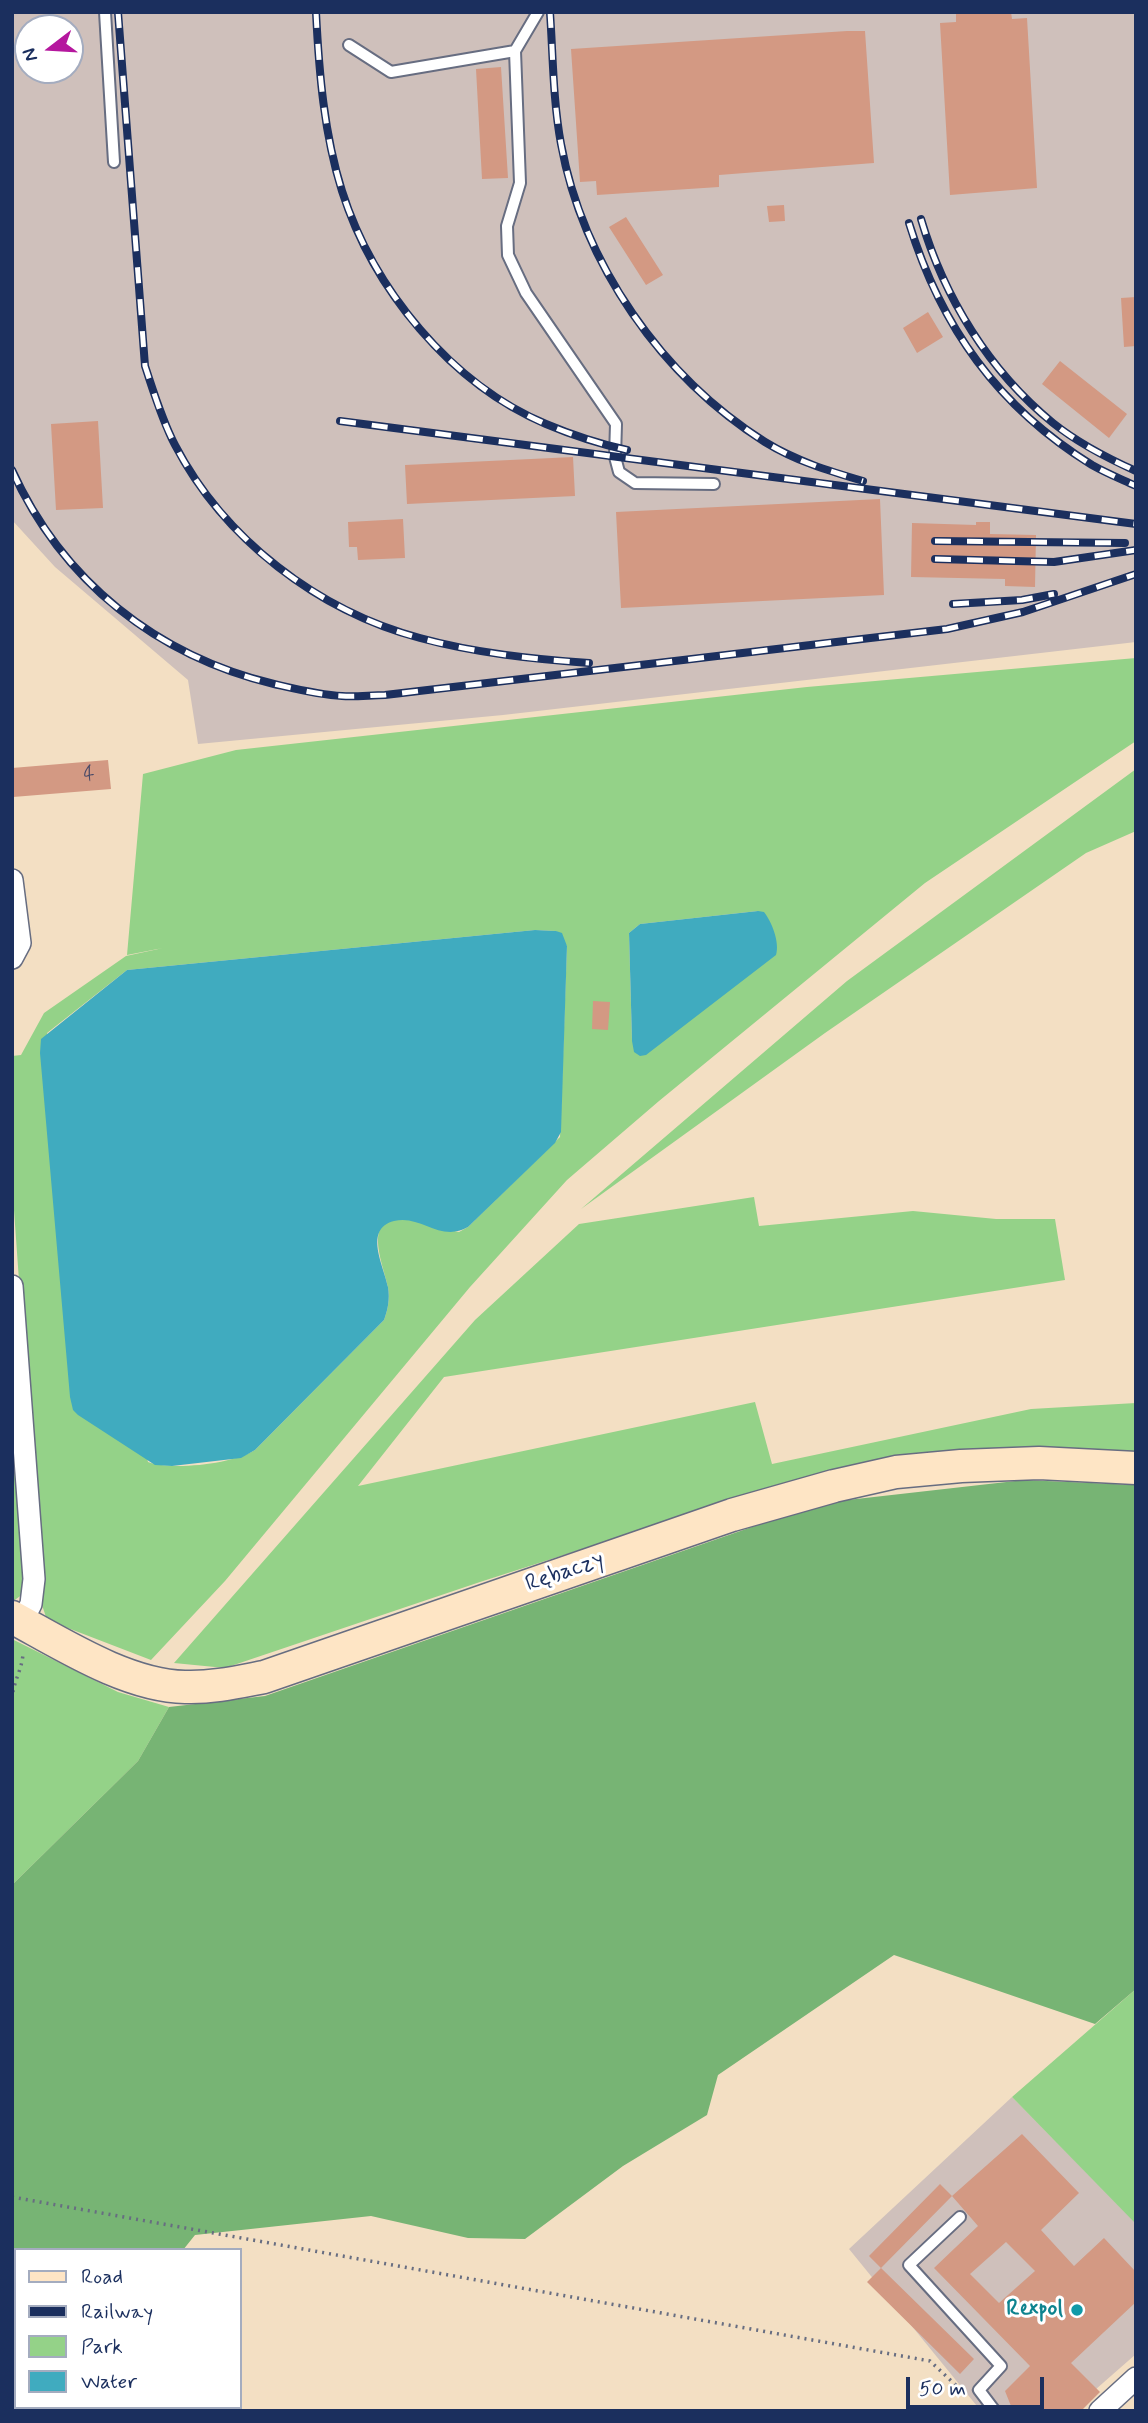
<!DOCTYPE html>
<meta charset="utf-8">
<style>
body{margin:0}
#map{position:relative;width:1148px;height:2423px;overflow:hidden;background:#f3dfc3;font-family:Mynerve,sans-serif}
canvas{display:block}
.frame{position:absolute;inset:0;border:14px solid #1b2f5e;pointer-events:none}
.legend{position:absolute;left:14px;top:2248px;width:228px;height:161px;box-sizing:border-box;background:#fff;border:2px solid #a4acbf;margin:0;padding:9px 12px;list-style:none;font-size:21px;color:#1b2f5e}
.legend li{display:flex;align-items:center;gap:14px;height:35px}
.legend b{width:35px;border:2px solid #a4acbf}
.north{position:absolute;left:14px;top:14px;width:70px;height:70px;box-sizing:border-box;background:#fff;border:2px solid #a4acbf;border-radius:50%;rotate:253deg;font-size:19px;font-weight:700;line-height:28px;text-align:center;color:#1b2f5e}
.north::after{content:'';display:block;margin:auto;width:24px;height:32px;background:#b5179e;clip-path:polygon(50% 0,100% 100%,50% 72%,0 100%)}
.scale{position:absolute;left:906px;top:2377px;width:138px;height:32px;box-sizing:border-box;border:4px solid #1b2f5e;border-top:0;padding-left:9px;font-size:21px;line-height:24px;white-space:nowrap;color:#1b2f5e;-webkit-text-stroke:5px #fff;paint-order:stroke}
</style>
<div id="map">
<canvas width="1148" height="2423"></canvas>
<div class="frame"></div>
<ul class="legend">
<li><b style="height:9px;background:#fee5c5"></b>Road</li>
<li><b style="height:9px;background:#1b2f5e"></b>Railway</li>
<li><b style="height:19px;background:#94d288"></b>Park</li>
<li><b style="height:19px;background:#40abbf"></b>Water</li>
</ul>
<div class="north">N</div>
<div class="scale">50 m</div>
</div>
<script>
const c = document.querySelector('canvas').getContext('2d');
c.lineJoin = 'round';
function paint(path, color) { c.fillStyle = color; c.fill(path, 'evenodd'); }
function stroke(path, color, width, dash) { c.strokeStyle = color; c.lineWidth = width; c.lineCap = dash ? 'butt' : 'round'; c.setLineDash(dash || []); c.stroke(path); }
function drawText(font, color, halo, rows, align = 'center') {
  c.font = font + ' Mynerve,sans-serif'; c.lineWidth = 6; c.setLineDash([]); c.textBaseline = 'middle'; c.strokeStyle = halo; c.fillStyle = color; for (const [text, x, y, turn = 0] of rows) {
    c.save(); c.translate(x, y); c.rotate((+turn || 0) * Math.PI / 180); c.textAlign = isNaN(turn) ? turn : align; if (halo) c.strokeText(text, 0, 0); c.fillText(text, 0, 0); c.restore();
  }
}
paint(new Path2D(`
 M12 12H1136V642L503 715 198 744 188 680 55 567 12 520ZM28 28H70V70H28Z
 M1012 2097 1136 2223V2354L1071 2411H981L849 2249Z`), '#cfc0bb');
paint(new Path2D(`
 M1136 658V741L925 883 659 1101 567 1180 470 1287 225 1581 151 1660 47 1620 42 1605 12 1182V1056L21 1055 44 1013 126 956 163 948 127 955 143 774 236 750 807 687ZM758 911 632 1041 629 933 640 924ZM535 930 556 931 567 946 560 1137 468 1227 459 1232C441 1228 423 1221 405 1219 360 1214 384 1266 388 1287 390 1299 388 1309 384 1320L255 1450C233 1464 171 1471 148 1462L47 1033 127 970Z
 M1136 769V831L1086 853 825 1033 581 1209 847 981Z
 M754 1197 759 1226 913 1211 996 1219H1055L1065 1280 444 1377 358 1486 755 1402 772 1464 1031 1409 1136 1403V1455L902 1465 784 1484 480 1582 225 1668 174 1663 475 1320 579 1224Z
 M12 1428 27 1580 23 1594 12 1602Z
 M12 1639 118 1692 169 1707 138 1761 12 1885Z
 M1136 1989V2223H1135L1012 2097Z`), '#94d288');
paint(new Path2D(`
 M1024 1480 1136 1485V1989L1095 2024 894 1955 718 2075 707 2115 623 2166 525 2239 468 2238 371 2216 195 2235 183 2250H16V2407H106V2411H12V1885L138 1761 169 1707 265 1696 821 1503Z`), '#77b474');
paint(new Path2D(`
 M758 911 764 912C772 922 780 943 776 955L646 1055 640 1056 634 1052 632 1041 629 933 640 924Z
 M535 930 556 931 562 933 567 946 561 1132 555 1143 468 1227C440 1243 421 1214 394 1221 363 1229 384 1266 388 1287 390 1299 388 1309 384 1320L255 1450 241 1458 172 1466 155 1465 78 1415 73 1410 70 1397 40 1053 41 1039 127 970Z`), '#40abbf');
paint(new Path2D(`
 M956 12H1011L1012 19 1027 18 1037 188 950 195 940 23 956 22Z
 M847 31H865L874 163 719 175V187L597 195 596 181 580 182 571 49Z
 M501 67 508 178 482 179 476 69Z
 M784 205 785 221 769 222 767 206Z
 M626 217 663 275 646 285 609 227Z
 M1136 297V346L1124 347 1121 298Z
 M928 312 943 337 917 353 903 328Z
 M1060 361 1127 414 1109 438 1042 384Z
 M98 421 103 508 56 510 51 424Z
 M573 457 575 496 407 504 405 465Z
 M880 499 884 595 621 608 616 512Z
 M403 519 405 558 358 560 357 547H349L348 522Z
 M976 522H990V534L1036 535 1035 587 1005 586V579L911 577 912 523 976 525Z
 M108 760 111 789 13 797 12 768Z
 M593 1001 610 1002 608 1030 592 1029Z
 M1022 2134 1079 2193 1041 2230 1074 2266 1104 2238 1136 2272V2302L1071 2363 1100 2392 1081 2411H1013L1005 2391 1030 2366 934 2268 978 2226 952 2196ZM1006 2242 1035 2271 999 2303 970 2274Z
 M940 2184 952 2196 881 2268 869 2256Z
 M881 2268 974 2359 960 2374 867 2282Z`), '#d39983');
const lane = new Path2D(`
 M105 12 114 162
 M349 45 391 72 515 51 538 12
 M515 51 520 183 507 226 508 255 526 293 616 424 615 457 619 472 635 483 714 484
 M960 2217 909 2265 1001 2366 979 2390 995 2411`);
const street = new Path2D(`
 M12 880 20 943 12 958
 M12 1286 34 1579 31 1604 22 1622
 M1100 2411 1136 2378`);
const secondary = new Path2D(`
 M12 1617C62 1644 127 1686 185 1687 212 1688 238 1682 264 1677L732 1515 834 1486 896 1472 961 1466 1039 1463 1136 1468`);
stroke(lane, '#676d81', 14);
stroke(street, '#676d81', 24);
stroke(secondary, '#676d81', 35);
stroke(new Path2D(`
 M12 1699C13 1682 23 1668 23 1652
 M12 2197 930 2361 961 2390H966`), '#676d81', 3.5, [2, 5]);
stroke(lane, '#fff', 10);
stroke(street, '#fff', 21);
stroke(secondary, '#fee5c5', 32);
const rail = new Path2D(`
 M118 12 145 366C154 393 162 420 175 445 224 539 318 611 420 638 475 653 532 659 589 663
 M316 12C319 72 324 134 342 191 373 289 451 384 546 424 572 435 600 444 627 450
 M550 12C553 56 553 101 561 144 583 264 662 377 765 442 796 461 829 471 863 481
 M921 219C944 297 989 371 1053 423 1078 443 1107 458 1136 471
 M909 223C941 327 998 407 1092 465 1106 473 1121 479 1136 486
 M340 421 1136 524
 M12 470C62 581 157 656 274 684 296 689 320 695 342 696 356 697 371 695 385 695L947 629 1023 612 1136 574
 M935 541 1125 543
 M935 559 1054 562 1136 550
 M953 604 1022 600 1054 594`);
stroke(rail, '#1b2f5e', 8);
stroke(rail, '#fff', 5, [16]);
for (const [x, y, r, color] of [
 [1077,2310,7,"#0f9aa8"]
]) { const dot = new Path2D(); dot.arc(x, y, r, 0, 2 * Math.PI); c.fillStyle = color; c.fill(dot); stroke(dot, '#fff', 2.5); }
drawText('19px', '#494a67', null, [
 ["4",89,776]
]);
drawText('23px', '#1b2f5e', '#fff', [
 ["Rębaczy",565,1573,-19]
]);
drawText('bold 23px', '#0d838f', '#fff', [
 ["Rexpol",1063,2310]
], 'right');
</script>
